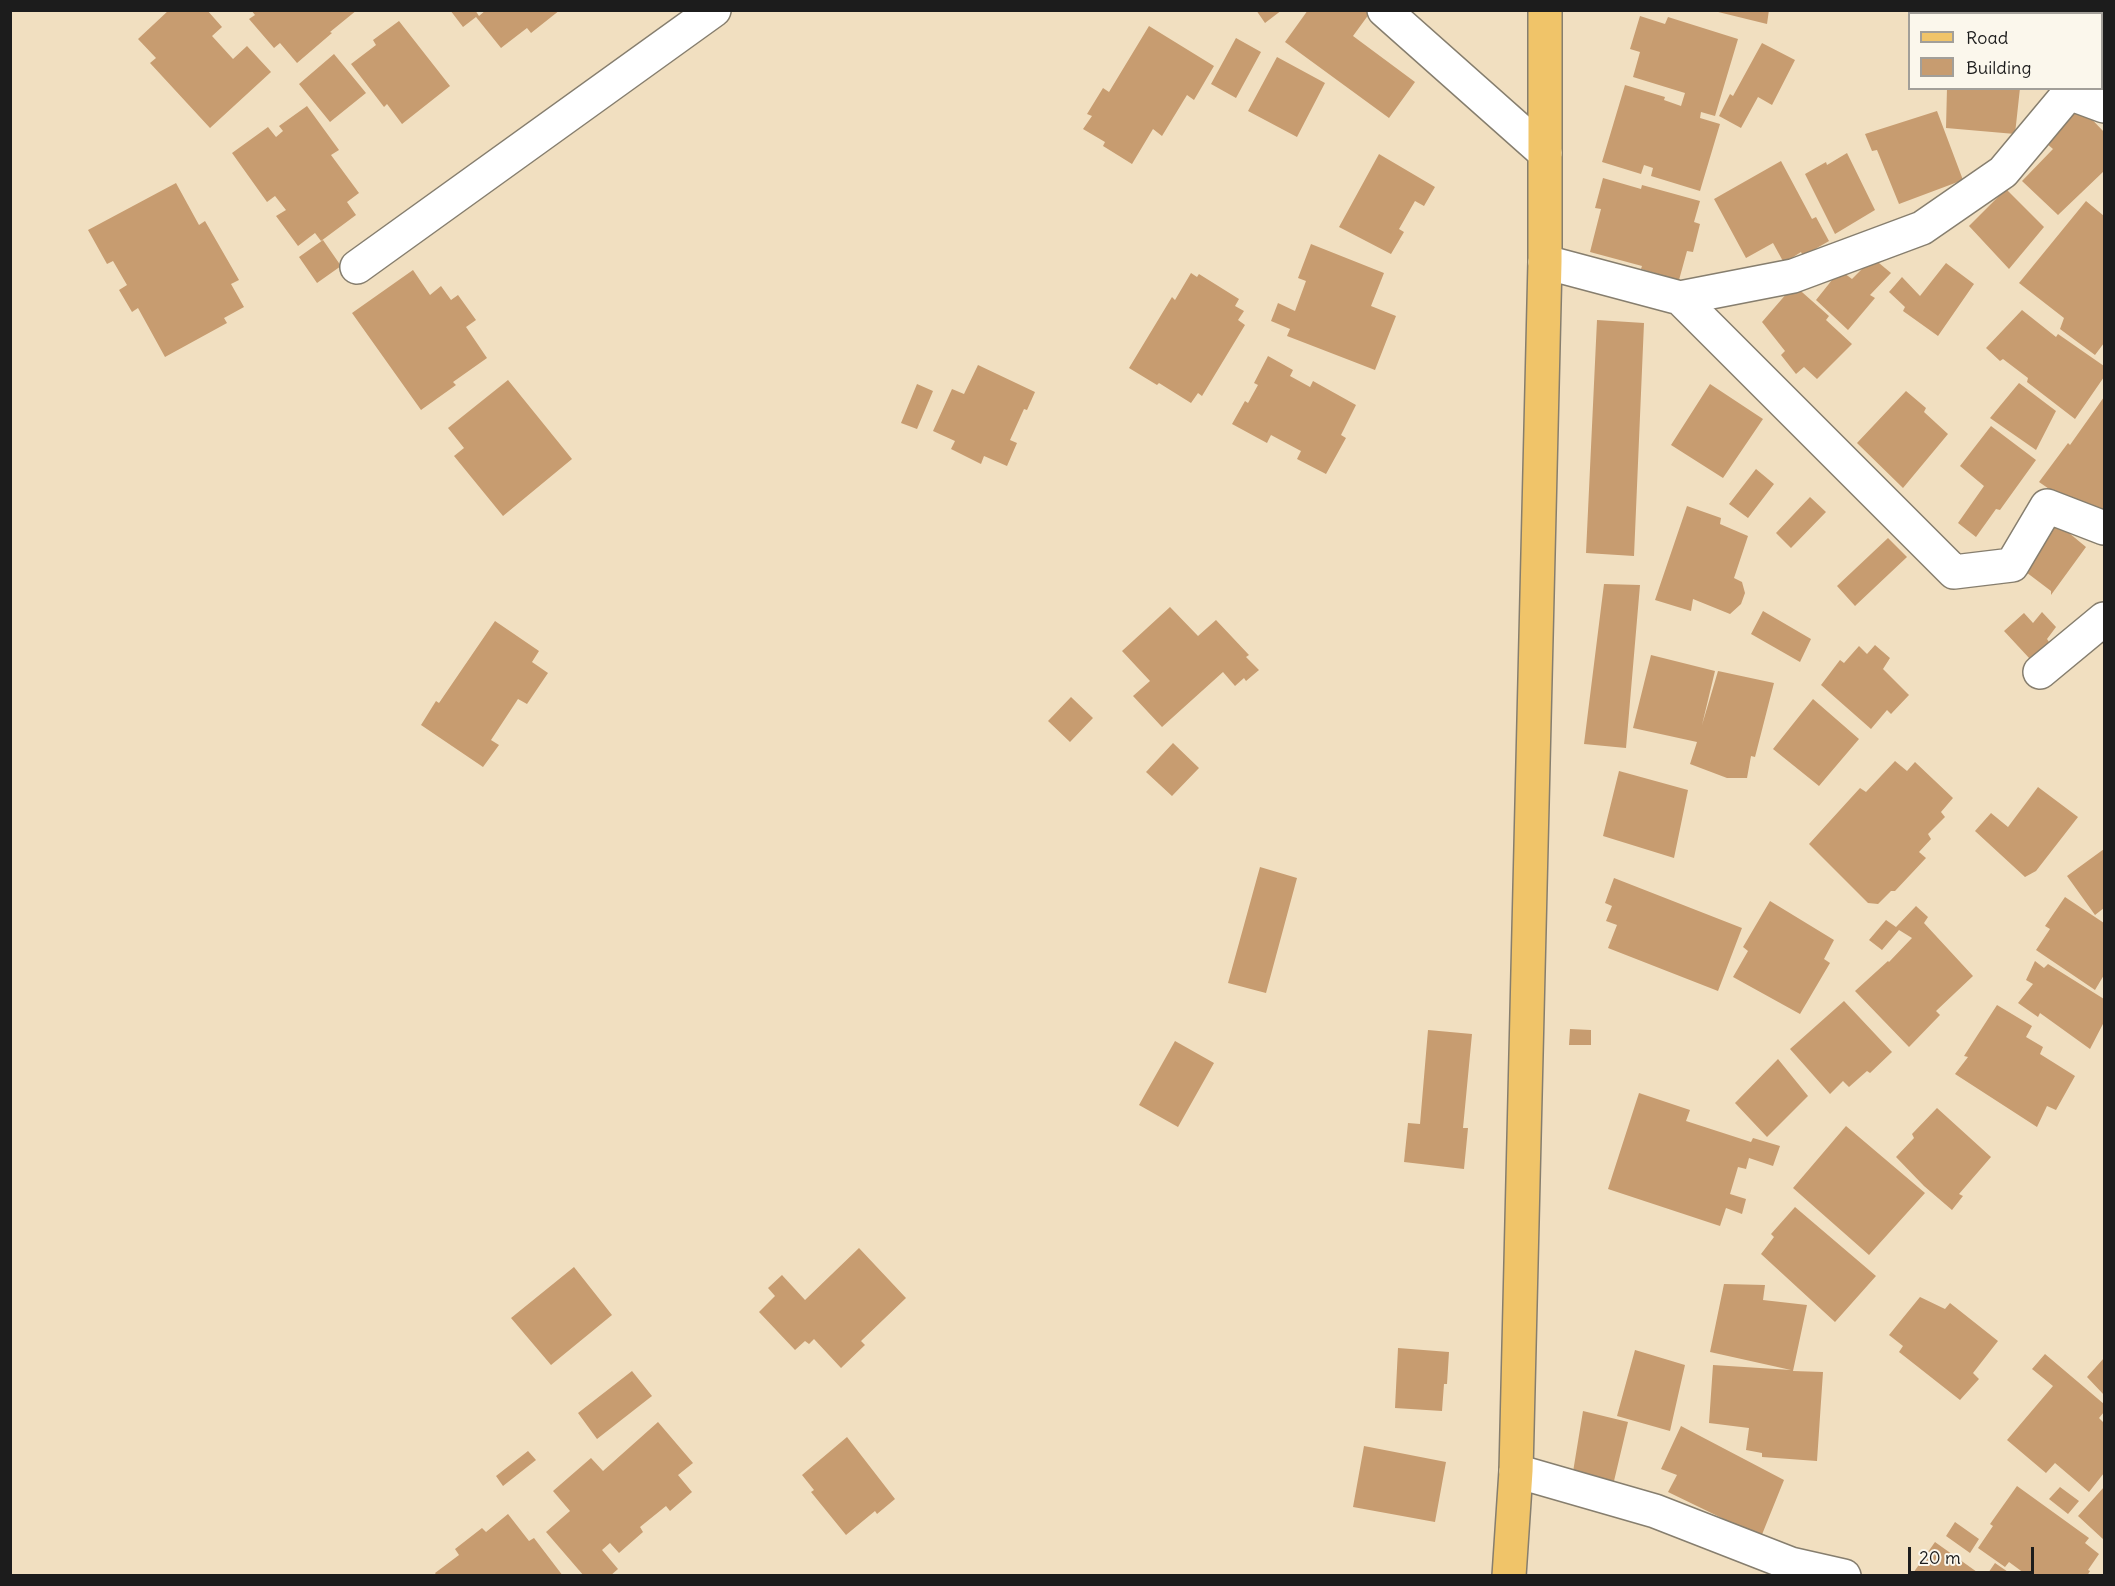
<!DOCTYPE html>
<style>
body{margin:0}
#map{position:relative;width:2115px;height:1586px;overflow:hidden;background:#f1dfc0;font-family:Delius,sans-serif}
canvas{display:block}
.frame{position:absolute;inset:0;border:12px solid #1c1c1c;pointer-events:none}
.legend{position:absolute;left:1908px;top:12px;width:195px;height:78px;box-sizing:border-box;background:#fbf7ec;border:2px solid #a29f99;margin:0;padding:8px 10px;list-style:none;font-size:18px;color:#1c1c1c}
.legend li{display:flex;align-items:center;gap:12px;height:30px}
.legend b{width:30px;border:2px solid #a29f99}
.scale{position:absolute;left:1908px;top:1547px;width:126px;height:27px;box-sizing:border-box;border:3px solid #1c1c1c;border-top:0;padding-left:8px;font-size:18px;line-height:21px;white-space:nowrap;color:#1c1c1c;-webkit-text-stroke:4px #fbf7ec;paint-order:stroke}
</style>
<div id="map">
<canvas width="2115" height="1586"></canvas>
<div class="frame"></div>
<ul class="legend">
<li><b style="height:8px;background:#f0c469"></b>Road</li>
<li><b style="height:16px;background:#c79c70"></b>Building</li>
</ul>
<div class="scale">20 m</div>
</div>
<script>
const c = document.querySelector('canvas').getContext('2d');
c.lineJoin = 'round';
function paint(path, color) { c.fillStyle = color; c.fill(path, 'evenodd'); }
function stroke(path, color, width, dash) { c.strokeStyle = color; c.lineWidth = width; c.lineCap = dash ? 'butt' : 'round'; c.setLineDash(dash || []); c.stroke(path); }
paint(new Path2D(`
 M169 10H207L222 27 212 36 233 59 247 46 271 72 210 128 150 63 156 58 138 39Z
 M251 10H357L330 32 332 33 297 63 280 43 274 48 249 19 255 15Z
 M450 10H475L479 16 486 10H560L531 33 527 28 501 48 476 17 463 27Z
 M1256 10H1282L1265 23Z
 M1308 10H1372L1353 36 1415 82 1389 118 1285 42Z
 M1710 10H1769L1767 24Z
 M1932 10H2032V14H1932Z
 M1640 16 1665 24 1668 17 1738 39 1715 116 1701 112 1700 118 1720 124 1700 191 1651 176 1653 168 1644 165 1641 174 1602 162 1625 85 1665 97 1664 100 1681 106 1685 93 1633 77 1640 52 1630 49Z
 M399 21 450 86 402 124 387 104 384 107 351 64 376 45 373 40Z
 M1149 26 1214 66 1194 100 1187 95 1162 136 1153 129 1132 164 1103 146 1105 142 1083 129 1092 116 1087 114 1103 88 1109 92Z
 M1236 38 1261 52 1236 98 1211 84Z
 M1762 43 1795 60 1772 105 1758 97 1741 128 1719 116 1730 94 1733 96Z
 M334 54 366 93 330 122 299 84Z
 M1277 57 1325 83 1297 137 1248 111Z
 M1947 88H2020L2015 134 1946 128Z
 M307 106 339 150 331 155 359 193 347 202 356 215 321 241 315 233 298 246 276 216 286 210 275 196 267 202 232 153 268 127 276 137 283 131 279 126Z
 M2080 107 2104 132V171L2058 215 2022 181 2053 149 2046 143Z
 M1937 111 1963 180 1899 204 1877 150 1872 151 1865 134Z
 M1847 153 1875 210 1835 234 1805 174 1826 162 1827 165Z
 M1379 154 1435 187 1424 206 1415 201 1399 229 1404 232 1391 254 1339 227Z
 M1781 161 1812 219 1816 217 1829 241 1803 256 1801 252 1784 263 1773 243 1746 258 1714 199Z
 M1603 178 1641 189 1642 185 1700 201 1694 222 1700 224 1693 252 1687 251 1679 280 1641 269 1642 266 1590 252 1601 209 1595 208Z
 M176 183 199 225 205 221 239 280 231 284 244 307 224 318 227 323 165 357 138 308 132 312 119 290 127 285 113 261 107 264 88 230Z
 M2006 189 2044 227 2009 269 1969 226Z
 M2086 201 2104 216V343L2095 355 2060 329 2064 318 2019 283Z
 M323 240 341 266 317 283 299 257Z
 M1311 244 1384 273 1371 306 1396 316 1375 370 1287 336 1290 329 1271 321 1278 303 1295 311 1306 281 1298 278Z
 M1873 258 1891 273 1870 295 1875 298 1848 330 1816 300 1840 270 1852 279Z
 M1946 263 1974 284 1938 336 1903 311 1905 307 1889 292 1902 277 1920 296Z
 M413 270 430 295 441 286 451 300 458 295 476 320 466 327 487 358 453 382 456 385 421 410 352 313Z
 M1191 273 1197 277 1199 274 1239 299 1235 306 1244 311 1238 320 1245 325 1202 396 1198 393 1191 403 1159 383 1157 385 1129 368 1172 297 1175 300Z
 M1794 285 1829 316 1826 320 1852 344 1817 379 1804 367 1796 374 1781 355 1785 351 1762 322Z
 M2022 310 2056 337 2058 334 2104 366V377L2075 419 2027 382 2028 378 2003 359 2000 361 1986 348Z
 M1597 320 1644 323 1634 556 1586 553Z
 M1268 356 1293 370 1290 376 1310 387 1313 381 1356 405 1341 435 1346 438 1326 474 1297 459 1301 451 1271 435 1267 443 1232 424 1245 401 1248 403 1258 385 1254 383Z
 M978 365 1035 392 1027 410 1024 409 1010 440 1017 443 1007 466 984 456 981 464 951 449 955 441 933 431 952 389 964 394Z
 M508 380 572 459 503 516 454 456 464 448 448 428Z
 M2019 383 2056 411 2036 450 1990 418Z
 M917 384 933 391 917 429 901 423Z
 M1710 384 1763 419 1723 478 1671 445Z
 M1906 391 1926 408 1924 412 1948 434 1903 488 1857 443Z
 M2104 397V512L2074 506 2039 482 2068 443 2070 445Z
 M1991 426 2036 460 2000 510 1996 509 1976 537 1958 523 1984 486 1960 466Z
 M1756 469 1774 484 1748 518 1729 504Z
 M1810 497 1826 512 1791 548 1776 533Z
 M1687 506 1721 518 1720 524 1748 536 1734 578 1742 582 1745 593 1741 604 1730 614 1693 599 1691 611 1655 600Z
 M2053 517 2074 529 2069 533 2086 547 2051 595V591L2018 566Z
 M1888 538 1907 557 1855 606 1837 586Z
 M1604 584 1640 585 1626 748 1584 744Z
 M1170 607 1198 636 1216 620 1249 655 1246 657 1259 670 1246 681 1244 678 1235 686 1223 672 1162 727 1133 696 1150 681 1122 651Z
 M1763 611 1811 639 1800 662 1751 634Z
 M2042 612 2056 627 2047 639 2049 642 2030 659 2004 631 2024 613 2033 623Z
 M495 621 539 651 532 662 548 673 527 704 518 699 491 740 499 745 483 767 421 725 436 701 439 703Z
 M1875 645 1890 658 1883 669 1909 695 1891 714 1887 710 1871 729 1821 685 1840 660 1844 663 1859 646 1867 654Z
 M1651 655 1715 671 1702 725 1718 671 1774 683 1755 757 1751 756 1747 778H1727L1690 764 1697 742 1633 728Z
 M1071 697 1093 718 1070 742 1048 721Z
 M1813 699 1859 739 1819 786 1773 749Z
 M1173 743 1199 768 1172 796 1146 772Z
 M1895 761 1907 771 1915 762 1953 798 1941 812 1945 817 1928 834 1931 839 1919 852 1926 858 1895 891H1891L1878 904 1868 903 1809 844 1860 788 1866 792Z
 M1619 771 1688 790 1674 858 1603 836Z
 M2038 787 2078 817 2036 871 2025 877 1975 831 1991 813 2008 827Z
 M2104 849V908L2095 915 2067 876Z
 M1260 867 1297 878 1266 993 1228 983Z
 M1614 878 1742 928 1718 991 1608 948 1617 925 1606 921 1612 906 1605 903Z
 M2065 897 2104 923V975L2095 990 2036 950 2050 929 2045 926Z
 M1770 901 1834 940 1824 959 1830 963 1800 1014 1733 977 1748 951 1743 947Z
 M1916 906 1928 917 1924 923 1973 976 1936 1011 1940 1015 1909 1047 1855 991 1888 961 1889 962 1912 938 1899 930 1882 950 1869 940 1886 920 1896 927Z
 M2035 961 2044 968 2048 964 2104 999V1022L2090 1049 2040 1013 2038 1017 2018 1003 2033 984 2026 980Z
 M1844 1001 1892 1052 1870 1073 1867 1071 1849 1087 1843 1081 1830 1094 1790 1049Z
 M1997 1005 2032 1026 2026 1037 2043 1047 2040 1054 2075 1076 2056 1110 2047 1106 2037 1127 1955 1074 1968 1057 1964 1056Z
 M1570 1029 1591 1030V1045H1569Z
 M1428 1030 1472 1034 1463 1128H1468L1464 1169 1404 1162 1408 1123 1420 1124Z
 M1175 1041 1214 1063 1178 1127 1139 1105Z
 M1778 1059 1808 1096 1767 1137 1735 1103Z
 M1639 1093 1690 1110 1686 1121 1751 1142 1753 1138 1780 1146 1773 1166 1749 1158 1746 1169 1738 1167 1730 1194 1746 1199 1742 1214 1726 1208 1720 1226 1608 1189Z
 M1937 1108 1991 1157 1959 1194 1963 1196 1952 1210 1924 1186 1896 1157 1914 1138 1912 1134Z
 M1846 1126 1925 1193 1869 1255 1793 1188Z
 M1795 1207 1876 1276 1835 1322 1761 1254 1774 1237 1771 1234Z
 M859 1248 906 1298 861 1341 865 1345 841 1368 814 1339 809 1344 805 1341 795 1350 759 1312 775 1296 768 1288 782 1275 805 1300Z
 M574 1267 612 1315 551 1365 511 1318Z
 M1724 1284 1765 1285 1763 1300 1807 1305 1793 1371 1823 1372 1817 1461 1762 1457V1453L1746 1450 1749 1428 1709 1423 1713 1365 1791 1370 1710 1352Z
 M1920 1297 1945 1309 1950 1303 1998 1341 1973 1373 1979 1379 1960 1400 1899 1352 1903 1346 1889 1335Z
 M1398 1348 1449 1352 1447 1384H1444L1442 1411 1395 1408Z
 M1635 1350 1685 1365 1670 1431 1617 1416Z
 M2045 1354 2104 1404V1412L2099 1418 2104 1423V1473L2089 1492 2055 1463 2046 1473 2007 1440 2053 1386 2032 1369Z
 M2104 1358V1395L2087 1377Z
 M632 1371 652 1396 597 1439 578 1413Z
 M1583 1411 1628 1422 1614 1481 1573 1472Z
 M658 1422 693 1463 678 1475 692 1492 670 1511 666 1506 640 1527 643 1532 619 1553 610 1543 602 1550 618 1569 610 1576H584L546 1532 570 1511 553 1491 591 1458 603 1471Z
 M1681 1426 1784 1480 1761 1537 1668 1492 1677 1475 1661 1469Z
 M847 1437 895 1499 877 1514 875 1511 846 1535 811 1492 814 1490 802 1475Z
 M1364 1446 1446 1462 1435 1522 1353 1507Z
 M528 1451 536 1460 503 1486 496 1476Z
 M2017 1486 2089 1538 2085 1543 2099 1554 2088 1570 2090 1571 2087 1576H2028L2009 1562 2005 1567 1978 1548 1993 1526 1990 1524Z
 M2060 1487 2079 1501 2068 1514 2049 1499Z
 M2104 1487V1540L2078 1516Z
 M508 1514 529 1541 534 1538 563 1576H437L435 1573 459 1555 455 1549 482 1528 486 1532Z
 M1955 1522 1979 1539 1970 1553 1946 1536Z
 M1935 1542 1977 1572 1975 1576H1911Z
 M1995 1563 2014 1576H1986Z`), '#c79c70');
const minor = new Path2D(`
 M1384 10 1545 153
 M1545 262 1680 298 1793 276 1922 228 2003 172 2069 93 2104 106
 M357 267 714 10
 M1680 298 1954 572 2012 565 2047 506 2104 528
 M2040 672 2104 619
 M1516 1471 1655 1511 1791 1564 1844 1576`);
const major = new Path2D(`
 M1509 1576 1516 1471 1545 262V10`);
stroke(minor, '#867e6e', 36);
stroke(major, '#867e6e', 36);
stroke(minor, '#fff', 33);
stroke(major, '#f0c469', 33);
</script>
